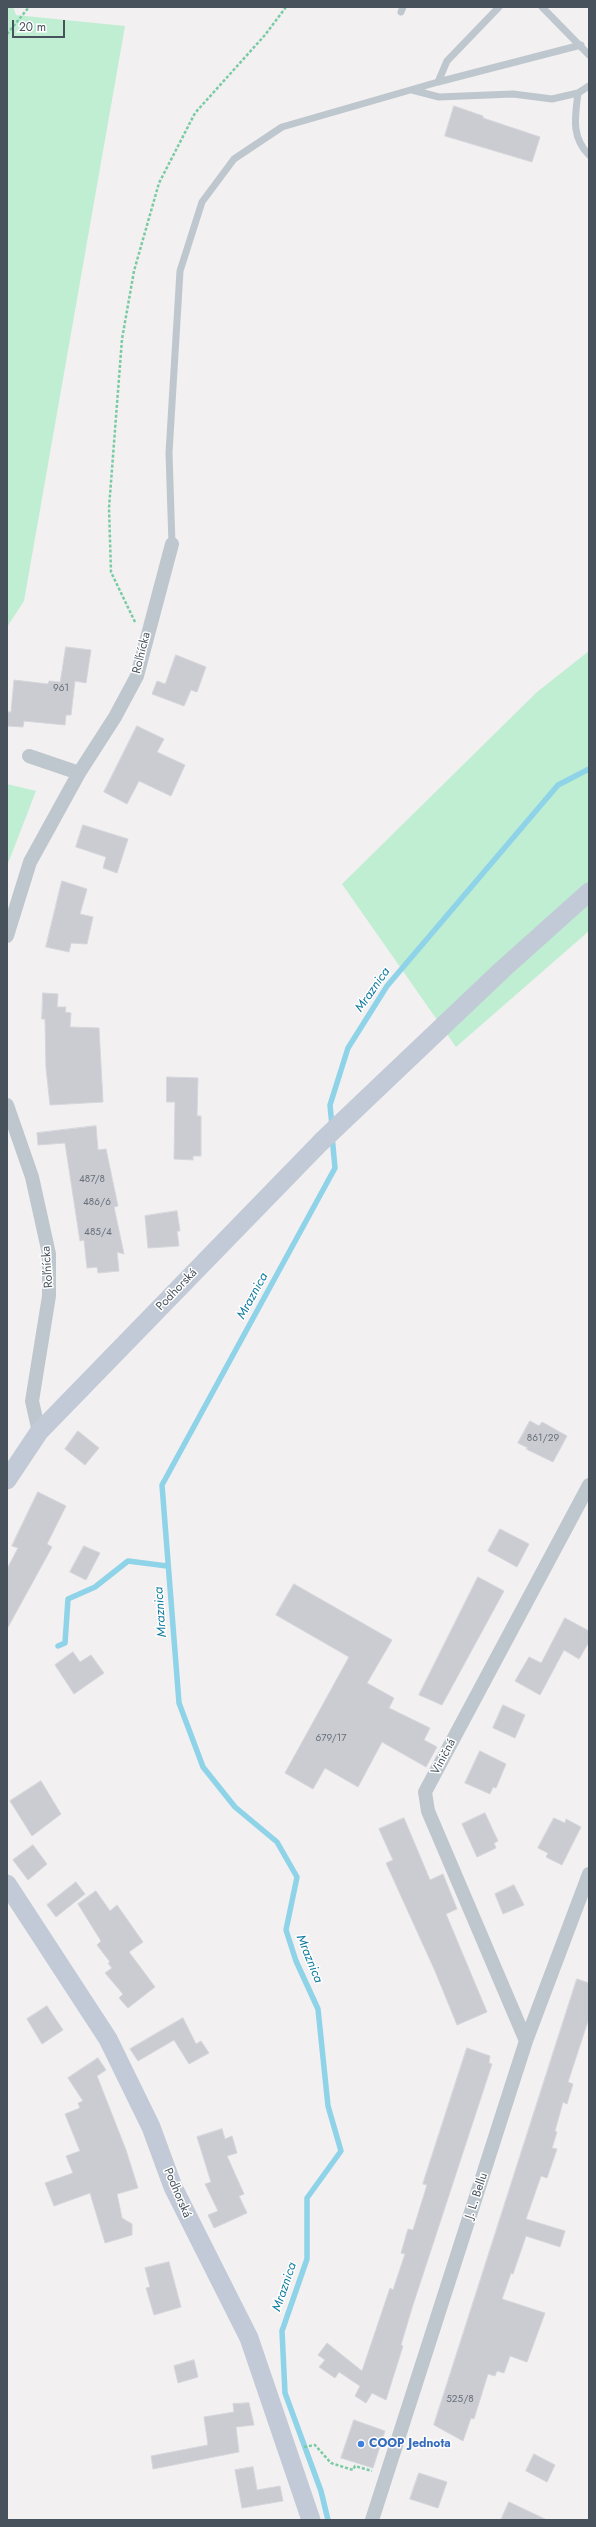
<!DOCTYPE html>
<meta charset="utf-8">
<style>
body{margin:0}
#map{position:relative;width:596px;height:2527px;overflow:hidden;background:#f2f0f0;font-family:Jost,sans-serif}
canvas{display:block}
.frame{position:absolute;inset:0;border:8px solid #48525d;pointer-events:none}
.scale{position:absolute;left:12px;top:20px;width:53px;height:18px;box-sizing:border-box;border:2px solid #48525d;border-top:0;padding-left:5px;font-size:12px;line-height:14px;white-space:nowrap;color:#48525d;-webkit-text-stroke:3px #fff;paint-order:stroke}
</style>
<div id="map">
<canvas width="596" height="2527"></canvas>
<div class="frame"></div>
<div class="scale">20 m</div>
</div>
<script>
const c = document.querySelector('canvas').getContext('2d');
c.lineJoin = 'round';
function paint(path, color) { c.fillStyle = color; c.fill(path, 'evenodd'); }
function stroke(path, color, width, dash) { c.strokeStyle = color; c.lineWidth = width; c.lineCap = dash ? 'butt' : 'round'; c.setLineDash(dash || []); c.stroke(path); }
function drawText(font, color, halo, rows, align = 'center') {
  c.font = font + ' Jost,sans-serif'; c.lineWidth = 3; c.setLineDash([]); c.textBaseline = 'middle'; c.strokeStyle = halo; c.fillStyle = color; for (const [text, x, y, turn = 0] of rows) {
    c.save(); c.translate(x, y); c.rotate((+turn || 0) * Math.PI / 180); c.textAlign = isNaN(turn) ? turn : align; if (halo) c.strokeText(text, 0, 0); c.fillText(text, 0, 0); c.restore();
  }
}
paint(new Path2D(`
 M7 7H13L16 15 125 26 24 601 7 627Z
 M589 651V931L456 1047 342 884 537 692Z
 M7 784 36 791 7 866Z`), '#c0eed3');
stroke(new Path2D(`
 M332 1126 330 1105 348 1048 387 986 558 785 589 769
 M58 1646 65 1643 68 1599 95 1587 128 1561 167 1566
 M328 2520 321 2491 285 2393 282 2331 307 2259V2198L341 2151 328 2106 318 2009 296 1961 286 1930 297 1877 277 1842 235 1807 203 1767 179 1703 162 1485 335 1168 332 1136`), '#8fd3e9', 5.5);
const building = new Path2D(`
 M454 106 483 116V118L540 137 532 162 445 136Z
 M66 647 91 650 86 683 75 681 71 715H66L65 725 24 721 23 727 7 726V712H11L14 680 48 684 49 681 60 682Z
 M176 655 206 667 197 692 191 690 184 706 152 694 157 681 165 684Z
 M137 726 164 739 157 752 185 765 171 796 139 781 127 804 104 792Z
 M83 825 128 839 117 873 103 868 106 857 76 847Z
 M62 881 87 889 80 914 93 917 87 944 71 943 69 952 46 947Z
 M43 993 58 994 57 1007H66L65 1012 71 1013 70 1027 99 1028 103 1102 50 1105 46 1068 45 1019H42Z
 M167 1077 198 1078 197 1116H201V1156H193V1160L174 1159 175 1102H167Z
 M96 1126 98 1150 106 1149 118 1206 114 1207 124 1254 117 1252 119 1271 98 1273 97 1267 87 1268 84 1240 80 1241 65 1143 38 1145 37 1133Z
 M177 1211 180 1231H177L179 1246 148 1248 145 1216Z
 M530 1421 539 1426 542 1422 567 1436 553 1462 526 1449 528 1448 518 1443Z
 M78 1431 99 1448 85 1465 65 1449Z
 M38 1492 66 1506 47 1544 52 1547 7 1629V1569L18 1548 12 1546Z
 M500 1529 529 1544 517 1567 488 1551Z
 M84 1546 100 1553 86 1580 70 1572Z
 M478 1577 504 1591 442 1705 419 1695Z
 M294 1584 392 1640 367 1683 394 1698 389 1708 430 1728 424 1740 437 1747 426 1767 382 1742 358 1787 325 1768 313 1789 285 1773 349 1657 276 1615Z
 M565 1618 589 1631V1642L579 1659 564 1650 540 1695 515 1681 529 1657 541 1663Z
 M73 1652 80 1662 91 1655 104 1673 74 1694 55 1665Z
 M503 1705 525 1715 515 1738 493 1728Z
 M480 1751 506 1764 496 1788 493 1787 490 1794 465 1783Z
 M41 1781 61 1814 32 1836 10 1801Z
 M485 1813 498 1841 494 1843 496 1848 477 1857 462 1824Z
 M404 1818 430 1880 443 1874 457 1909 446 1914 487 2012 457 2025 435 1971 386 1863 393 1860 379 1829Z
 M554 1818 565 1823 566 1819 581 1827 562 1865 546 1857 548 1853 538 1848Z
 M33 1845 47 1864 28 1880 13 1860Z
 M76 1882 85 1894 56 1917 47 1905Z
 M514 1885 524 1905 503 1914 495 1894Z
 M96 1891 110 1911 117 1905 143 1942 129 1952 155 1987 128 2008 119 1998 123 1994 105 1973 112 1968 108 1963 110 1962 97 1945 101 1941 78 1904Z
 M577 1979 589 1983V2018L568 2082 573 2084 567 2104 563 2102 555 2131 557 2132 552 2148 557 2149 547 2178 541 2176 526 2219 565 2231 560 2247 526 2236 513 2274 511 2273 502 2299 545 2313 527 2362 510 2356 504 2373 497 2371 495 2376 488 2374 474 2419 471 2418 463 2441 434 2425Z
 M47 2006 63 2030 42 2044 27 2019Z
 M183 2018 196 2044 201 2041 209 2053 189 2064 174 2040 138 2061 130 2049Z
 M467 2048 490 2056 489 2063 492 2064 412 2308 401 2345 403 2346 386 2400 372 2393 366 2403 355 2396 360 2386 339 2372 335 2378 319 2367 325 2360 318 2355 327 2343 362 2371 390 2288 393 2290 405 2254 401 2253 408 2229 413 2230 427 2185 423 2184Z
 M98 2058 106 2070 97 2076 126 2150 138 2188 117 2194 122 2218 132 2224V2235L105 2243 90 2193 54 2206 45 2183 73 2173 66 2156 80 2151 65 2114 80 2108 78 2103 83 2101 68 2078Z
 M222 2129 225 2139 232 2136 237 2153 227 2156 244 2194 239 2196 247 2213 214 2228 208 2215 218 2211 205 2184 211 2182 197 2137Z
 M169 2262 181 2307 154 2315 146 2288 150 2287 145 2268Z
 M194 2360 198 2377 178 2383 174 2366Z
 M249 2403 254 2425 236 2427 239 2452 153 2469 151 2456 208 2445 204 2417 234 2412 233 2404Z
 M354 2420 385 2431 373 2468 341 2458Z
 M534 2454 555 2465 547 2482 526 2471Z
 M253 2467 257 2490 280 2486 283 2501 242 2508 235 2470Z
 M419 2473 447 2482 438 2508 410 2499Z
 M509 2502 547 2520H501Z`);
paint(building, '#caccd2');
stroke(building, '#d4d6db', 1);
stroke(new Path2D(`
 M7 34 29 7
 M135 622 111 572 109 508 122 339 134 271 159 183 195 113 265 35 286 7
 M304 2447 315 2445 331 2463 353 2470 355 2466 372 2471`), '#79cba5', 2.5, [3, 2]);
stroke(new Path2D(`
 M542 7 589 55
 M401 12 403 7
 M438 82 447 61 499 7
 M412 90 439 97 513 94 552 99 578 93 589 86
 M578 93C575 117 571 137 589 155
 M172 544 169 453 180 271 202 202 234 159 282 127 438 82 581 45`), '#bec7ce', 7);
stroke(new Path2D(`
 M29 756 79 773
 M7 936 30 862 79 773 115 717 137 676 172 544
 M7 1105 32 1177 49 1254V1296L32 1401 39 1432
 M526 2041 428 1811 425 1792 589 1485
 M372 2520 526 2041 589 1874`), '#bec7ce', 14);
stroke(new Path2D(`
 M7 1480 39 1432 321 1142 503 969 589 892
 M7 1884 108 2039 151 2127 173 2187 249 2338 311 2520`), '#c1cad6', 19);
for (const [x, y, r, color] of [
 [361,2444,4,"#3f7fe0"]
]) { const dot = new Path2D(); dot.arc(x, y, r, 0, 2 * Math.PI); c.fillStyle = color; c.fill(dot); stroke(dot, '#fff', 1.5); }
drawText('10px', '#68707a', null, [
 ["961",61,689],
 ["487/8",92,1180],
 ["486/6",97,1203],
 ["485/4",98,1233],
 ["861/29",543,1439],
 ["679/17",331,1739],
 ["525/8",460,2400]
]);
drawText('12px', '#48525d', '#fff', [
 ["Roľnícka",142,653,-76],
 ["Roľnícka",48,1267,-94],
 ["Podhorská",177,1290,-46],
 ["Viničná",444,1757,-62],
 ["Podhorská",177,2193,67],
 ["J. L. Bellu",477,2196,-72]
]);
drawText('bold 12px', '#366cbe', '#fff', [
 ["COOP Jednota",369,2444]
], 'left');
drawText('italic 13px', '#117ca0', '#fff', [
 ["Mraznica",373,990,-55],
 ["Mraznica",253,1296,-61],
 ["Mraznica",161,1612,-94],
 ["Mraznica",309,1959,68],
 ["Mraznica",285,2287,-71]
]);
</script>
